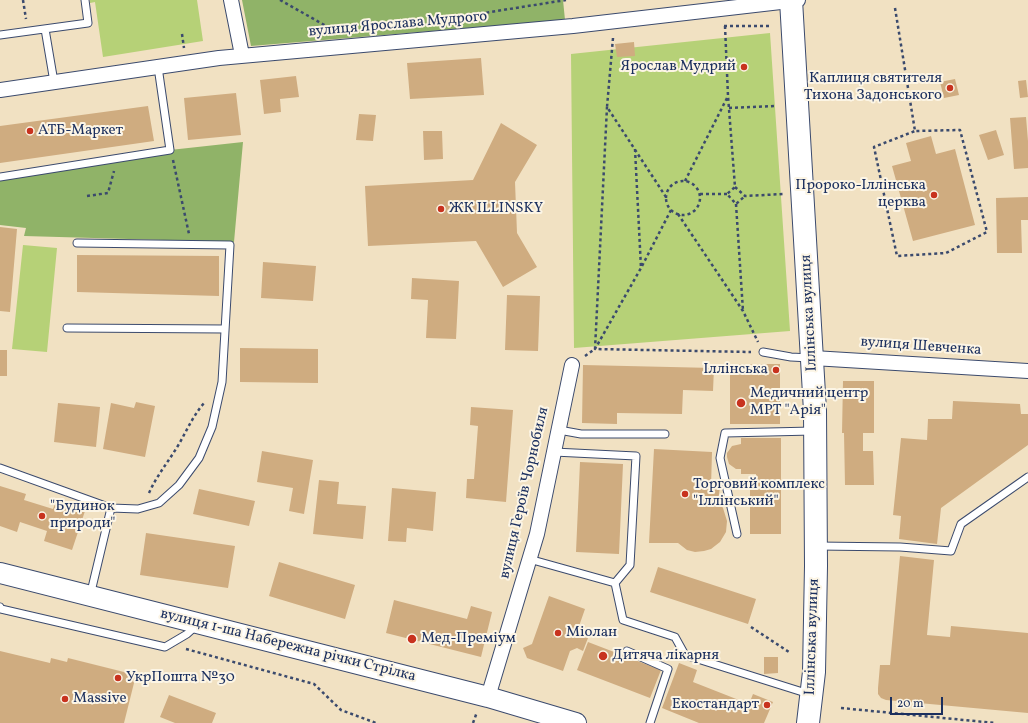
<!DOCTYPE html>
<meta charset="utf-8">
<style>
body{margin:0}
#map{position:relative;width:1028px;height:723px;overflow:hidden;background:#f1e1c2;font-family:Vollkorn,serif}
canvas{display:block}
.scale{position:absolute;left:890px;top:697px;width:53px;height:18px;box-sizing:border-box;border:2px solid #1b2f5e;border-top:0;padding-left:5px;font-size:12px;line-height:14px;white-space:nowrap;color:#1b2f5e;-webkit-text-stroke:3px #fcf5e5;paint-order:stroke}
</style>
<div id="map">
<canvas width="1028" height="723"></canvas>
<div class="scale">20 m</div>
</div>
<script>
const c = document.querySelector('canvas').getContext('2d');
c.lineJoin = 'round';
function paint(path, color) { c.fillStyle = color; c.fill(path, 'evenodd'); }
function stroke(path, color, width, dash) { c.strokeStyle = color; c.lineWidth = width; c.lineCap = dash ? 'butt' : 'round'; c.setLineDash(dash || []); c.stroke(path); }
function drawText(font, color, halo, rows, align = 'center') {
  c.font = font + ' Vollkorn,serif'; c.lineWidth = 4; c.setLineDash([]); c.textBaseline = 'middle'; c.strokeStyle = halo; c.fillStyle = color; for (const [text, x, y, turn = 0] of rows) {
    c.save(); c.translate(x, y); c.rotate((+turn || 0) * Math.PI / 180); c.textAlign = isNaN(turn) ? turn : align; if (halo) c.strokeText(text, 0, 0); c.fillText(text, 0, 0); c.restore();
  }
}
paint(new Path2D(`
 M90 0H197L203 41 103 57 95 2 90 3Z
 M770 33 790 331 574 348 571 54Z
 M23 245 57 248 47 352 12 349Z`), '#b6d177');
paint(new Path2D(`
 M242 0H563L565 20 251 46Z
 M243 142 234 242 24 236 26 228 0 225V177L170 150Z`), '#90b368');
paint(new Path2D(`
 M634 42 635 56 617 57 615 44Z
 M481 58 484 95 410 99 407 63Z
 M296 76 299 97 280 99 281 112 264 114 260 80Z
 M955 79 959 95 944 98 940 82Z
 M1026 80 1028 97 1020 98 1018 81Z
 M236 93 241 135 188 140 184 98Z
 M148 106 154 141 0 163V126Z
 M359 114 376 115 373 141 356 140Z
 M1026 117 1028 141V168L1014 169 1010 118Z
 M501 123 537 145 515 182 517 233 537 267 503 287 476 241 368 246 365 186 473 180Z
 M996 130 1004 155 988 160 979 135Z
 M423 131H442L443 159 424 160Z
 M931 136 936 154 955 149 975 225 913 241 892 166 911 161 906 143Z
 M1028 197V220H1021L1022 253H997L996 198Z
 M0 227 17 229 10 312 0 311Z
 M77 255 219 256V296L77 292Z
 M263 262 316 266 313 301 261 298Z
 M412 278 459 281 456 339 426 338 428 300 411 299Z
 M507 295 540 296 538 351 505 350Z
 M240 348 318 349V383L240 382Z
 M0 350H7V376H0Z
 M730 364H780V424H730Z
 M583 365 714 368 713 391 683 390 682 414 617 413V424L582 423Z
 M843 381H874V433H863V451H873L874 485H845L844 433H842Z
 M953 401 1020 404 1021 414H1028V445L941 508 937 544 899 539 901 516 893 515 901 438 927 440 928 419H952Z
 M136 402 155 406 145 457 103 449 111 403 134 408Z
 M58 403 100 407 96 447 54 442Z
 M471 407 513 410 506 502 466 498 467 479H474L478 426 470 425Z
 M741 438H781V534H750V485H756V474H741V469H736L729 464 727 457V453L732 446 741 444Z
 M654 449 712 452 711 487H720L718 501 723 508 727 521 726 532 720 542 711 549 704 551 695 552 687 550 678 543H649Z
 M262 451 313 460 304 514 289 511 293 488 257 482Z
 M580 462 623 464 619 554 576 552Z
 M319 480 339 482 337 504 366 506 363 539 313 534Z
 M0 486 26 494 24 500 53 509 57 499 86 508 72 550 44 541 47 531 20 522 17 532 0 526Z
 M392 488 436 492 433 531 407 528 406 542 388 541Z
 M199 489 255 501 249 526 193 514Z
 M146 533 235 546 228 588 140 575Z
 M900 556 934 560 927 635 950 637 951 626 1028 633V713L886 700 881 698 878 694V688L880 665H890Z
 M279 562 355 585 345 619 269 596Z
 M658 567 756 599 748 624 650 592Z
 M549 596 585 609 578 629 582 636 588 638 583 651 577 648 570 651 563 671 527 658 523 648 532 644Z
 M394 600 467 619 471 606 492 612 481 657 386 633Z
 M588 642 661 670 650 698 577 670Z
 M0 651 50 663 51 658 67 662 68 658 136 675 124 723H0Z
 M764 657H778V673L764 674Z
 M679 663 697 670 693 682 749 704 753 694 773 702 764 723H699L662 708Z
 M169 695 216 713 212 723H175L160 717Z`), '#cfac80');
const lane = new Path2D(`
 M45 29 54 82
 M0 35 88 23 85 0
 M0 177 170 150 158 67
 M77 243 230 245 222 382 212 427 199 458 179 485 159 503 138 509 111 508 90 596
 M67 328 225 329
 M763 352 791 357 810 358
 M559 430 581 434H665
 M0 468 111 508
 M737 534 720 458 725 433 813 431
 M817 546 900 547 951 551 961 524 1028 477
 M529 559 615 583 630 565 636 456 554 452
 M615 583 623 620 675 637 685 655 809 694
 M0 607 1 609 165 647 187 634 197 625
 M627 651 668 669 650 723`);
const street = new Path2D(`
 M231 0 242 55
 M0 90 219 58 573 26 798 0
 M813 358 1028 371
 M488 697 537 534 572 365`);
const secondary = new Path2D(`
 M0 573 488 697 576 723`);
const primary = new Path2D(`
 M791 0 815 411 816 566 814 672 808 723`);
stroke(lane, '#3b4a6d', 9);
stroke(street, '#3b4a6d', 16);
stroke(secondary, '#3b4a6d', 22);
stroke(primary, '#3b4a6d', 24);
stroke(new Path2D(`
 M23 0 26 19
 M280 0 335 31
 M895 8 915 131 960 130 987 232 946 253 897 256 874 147 915 131
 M427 22 566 0
 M724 26H769
 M725 26 728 96 735 187 727 194 736 204 745 196
 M182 34 184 48
 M613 38 607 107 666 197
 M729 108 775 106
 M635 149 641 268
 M173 160 189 234
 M666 198a17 17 0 1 1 34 0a17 17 0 1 1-34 0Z
 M685 181 728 96
 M735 187 745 196 783 194
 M700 194H727
 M87 196 108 193 114 171
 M736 204 743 311
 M671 210 641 268 595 349 751 352
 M678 214 743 311 758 342
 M585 356 595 349 607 107
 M149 493C157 475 169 461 179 444 187 430 193 416 204 403
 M751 627 789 652
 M186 649 314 684 341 710 376 723
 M841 708 995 723
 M473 723 477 712`), '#3b4a6d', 2.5, [3, 3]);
stroke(lane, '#fff', 7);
stroke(street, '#fff', 14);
stroke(secondary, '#fff', 20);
stroke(primary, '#fff', 22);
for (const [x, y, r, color] of [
 [744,67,4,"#c8321e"],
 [950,88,4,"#c8321e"],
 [30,131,4,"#c8321e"],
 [934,195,4,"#c8321e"],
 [441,209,4,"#c8321e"],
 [776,370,4,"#c8321e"],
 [741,403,5,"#c8321e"],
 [685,494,4,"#c8321e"],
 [42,516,4,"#c8321e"],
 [558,633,4,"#c8321e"],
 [412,639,5,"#c8321e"],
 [603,656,5,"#c8321e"],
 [118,678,4,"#c8321e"],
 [65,699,4,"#c8321e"],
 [767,705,4,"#c8321e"]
]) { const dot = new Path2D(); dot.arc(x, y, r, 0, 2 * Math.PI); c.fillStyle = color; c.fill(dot); stroke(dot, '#fcf5e5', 1.5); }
drawText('15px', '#1b2f5e', '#fcf5e5', [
 ["вулиця Ярослава Мудрого",398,25,-5],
 ["Іллінська вулиця",810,313,-93],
 ["вулиця Шевченка",921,347,4],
 ["вулиця Героїв Чорнобиля",525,493,-77],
 ["Іллінська вулиця",813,637,-88],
 ["вулиця 1-ша Набережна річки Стрілка",288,646,14]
]);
drawText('15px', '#1b2f5e', '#fcf5e5', [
 ["Ярослав Мудрий",736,67,"right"],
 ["Каплиця святителя",942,79,"right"],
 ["Тихона Задонського",942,96,"right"],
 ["АТБ-Маркет",38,131],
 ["Пророко-Іллінська",926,186,"right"],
 ["церква",926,203,"right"],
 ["ЖК ILLINSKY",449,209],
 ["Іллінська",768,370,"right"],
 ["Медичний центр",750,394],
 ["МРТ \"Арія\"",750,411],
 ["Торговий комплекс",693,485],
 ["\"Іллінський\"",693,502],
 ["\"Будинок",50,507],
 ["природи\"",50,524],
 ["Міолан",566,633],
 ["Мед-Преміум",421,639],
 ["Дитяча лікарня",612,656],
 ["УкрПошта №30",126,678],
 ["Massive",73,699],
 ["Екостандарт",759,705,"right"]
], 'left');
</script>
